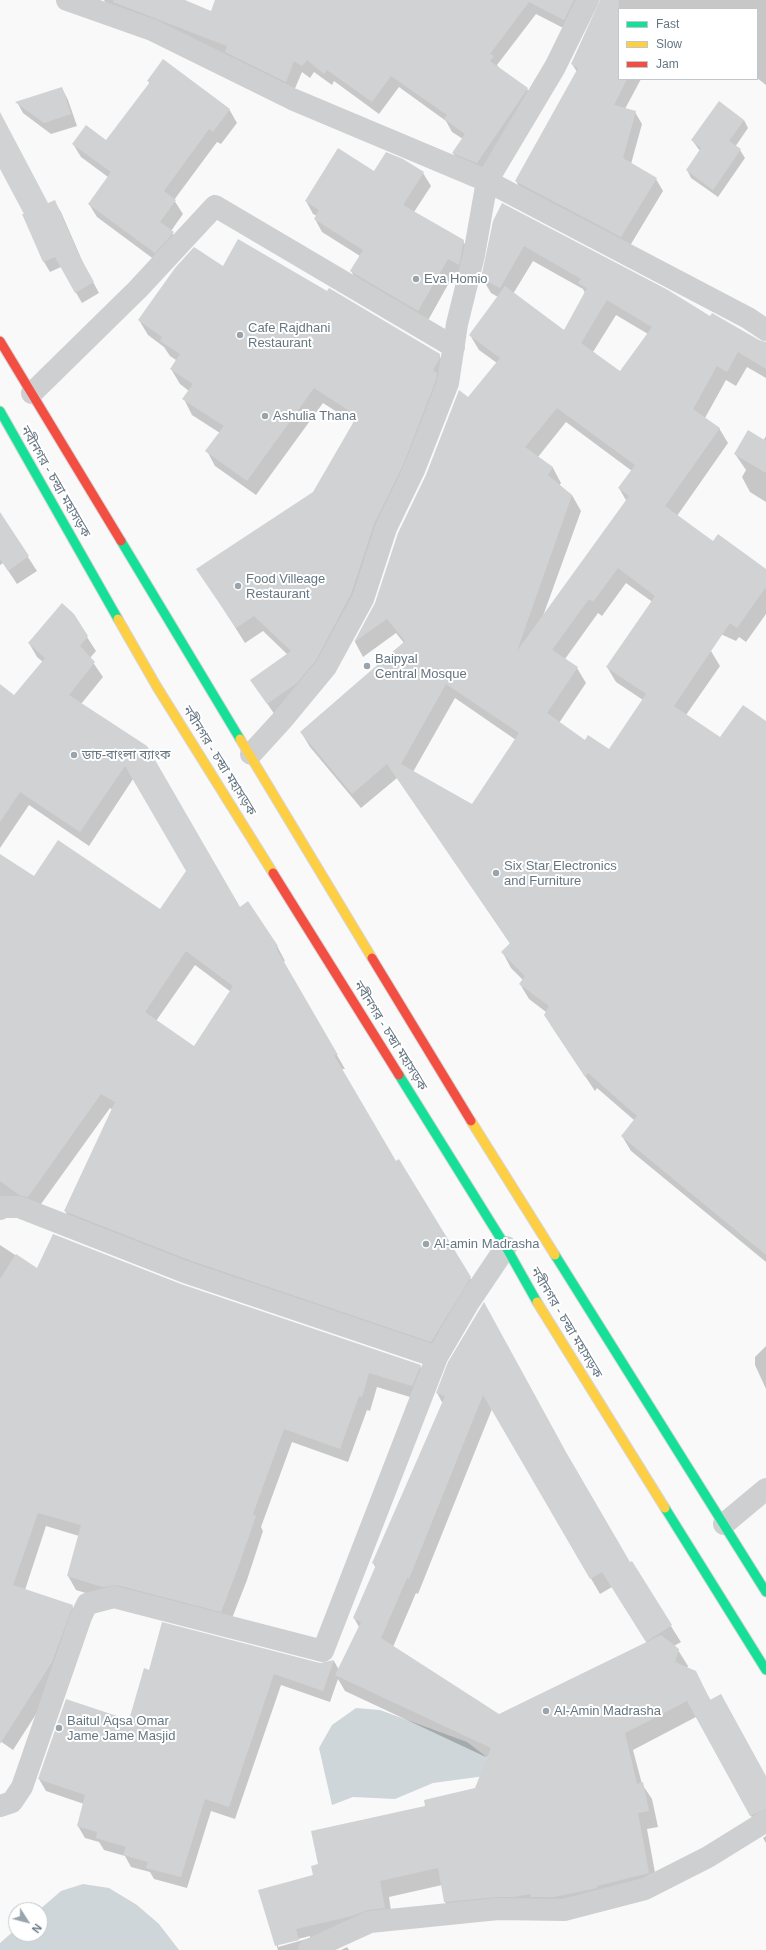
<!DOCTYPE html>
<meta charset="utf-8">
<style>
body{margin:0}
#map{position:relative;width:766px;height:1950px;overflow:hidden;background:#f9f9f9;font-family:Arial,sans-serif}
canvas{display:block}
.legend{position:absolute;left:618px;top:8px;width:140px;height:72px;box-sizing:border-box;background:#fff;border:1px solid #c1c8cd;margin:0;padding:5px 7px;list-style:none;font-size:12px;color:#657683}
.legend li{display:flex;align-items:center;gap:8px;height:20px}
.legend b{width:20px;border:1px solid #c1c8cd}
.north{position:absolute;left:8px;top:1902px;width:40px;height:40px;box-sizing:border-box;background:#fff;border:1px solid #c1c8cd;border-radius:50%;rotate:126deg;font-size:11px;font-weight:700;line-height:16px;text-align:center;color:#657683}
.north::after{content:'';display:block;margin:auto;width:14px;height:18px;background:#99a4ac;clip-path:polygon(50% 0,100% 100%,50% 72%,0 100%)}
</style>
<div id="map">
<canvas width="766" height="1950"></canvas>
<ul class="legend">
<li><b style="height:5px;background:#16e098"></b>Fast</li>
<li><b style="height:5px;background:#ffcf43"></b>Slow</li>
<li><b style="height:5px;background:#f24e42"></b>Jam</li>
</ul>
<div class="north">N</div>
</div>
<script>
const c = document.querySelector('canvas').getContext('2d');
c.lineJoin = 'round';
function paint(path, color) { c.fillStyle = color; c.fill(path, 'evenodd'); }
function stroke(path, color, width, dash) { c.strokeStyle = color; c.lineWidth = width; c.lineCap = dash ? 'butt' : 'round'; c.setLineDash(dash || []); c.stroke(path); }
function drawText(font, color, halo, rows, align = 'center') {
  c.font = font + ' Arial,"Noto Sans Bengali",sans-serif'; c.lineWidth = 4; c.setLineDash([]); c.textBaseline = 'middle'; c.strokeStyle = halo; c.fillStyle = color; for (const [text, x, y, turn = 0] of rows) {
    c.save(); c.translate(x, y); c.rotate((+turn || 0) * Math.PI / 180); c.textAlign = isNaN(turn) ? turn : align; if (halo) c.strokeText(text, 0, 0); c.fillText(text, 0, 0); c.restore();
  }
}
paint(new Path2D(`
 M356 1708 380 1710 467 1742 484 1755 495 1767 485 1776 433 1783 395 1799 353 1797 332 1805 319 1748 332 1725Z
 M83 1884 109 1888 137 1905 159 1924 179 1950H0V1943L16 1929V1934H40L39 1910 61 1891Z`), '#ced6d9');
paint(new Path2D(`
 M104 0H182L212 12 216 0H593L571 32 536 14 497 65 500 69 527 89 534 101 484 175 460 165 453 153 463 139 452 132 446 121 399 87 379 114 334 81 332 85 314 72 310 78 302 72 293 93 109 9Z
 M597 0H766V85L757 78V9H619V79H641L625 109 635 112 642 124 631 164 656 179 663 191 628 249 523 194 516 181 577 72 572 64 601 1Z
 M148 81 229 109 237 123 221 144 217 142 174 200 183 214 171 231 181 246 163 266 97 217 89 204 108 177 81 157 73 144 107 142 150 84Z
 M62 88 68 100 77 126 51 134 23 113 17 102Z
 M0 116 48 204 54 201 61 212 84 265 99 293 82 303 61 267 50 272 44 262 25 214 0 167Z
 M744 120 748 128 735 147 740 150 745 158 718 197 691 178 687 170 700 151 692 140Z
 M375 172 423 173 431 186 414 212 463 241 471 254 466 278 455 272 426 324 359 284 351 271 360 256 322 232 315 219 317 216 313 214 306 201Z
 M494 221 711 317 759 341 766 343V378L747 367 736 386 726 380 705 418 719 428 728 443 677 516 713 542 766 570V614L746 642 739 637 736 641 681 616 679 621 626 583 602 616 598 613 565 659 577 668 586 683 559 723 585 741 609 751 643 700 616 682 607 667 711 651 720 666 686 715 721 739 766 722V1262L631 1151 622 1136 634 1120 597 1088 595 1091 554 1030 545 1015 546 1012 529 999 520 984 523 980 511 968 503 953 511 945 397 778 361 808 310 747 301 732 404 643 396 633 363 657 355 642 376 603 468 399 497 363 479 350 470 335 498 297 491 293 482 278ZM533 261 583 289 585 293 564 331 513 294ZM616 315 648 334 620 372 593 352ZM566 422 632 471 619 488 627 502 543 616 581 511 572 495 559 486 561 483 553 468 538 457ZM455 698 516 740 472 806 413 772Z
 M223 267 328 293 439 355 448 370 360 610 277 718 251 680 288 655 263 631 245 643 198 569 313 493 354 423 323 403 256 495 215 466 207 451 220 433 192 415 184 399 189 391 180 384 171 369 176 360 170 356 164 347 148 335 139 320Z
 M766 436V502L750 492 742 477 746 470 735 454 763 441Z
 M0 514 37 571 17 584 3 563 0 565Z
 M87 637 96 651 90 658 103 677 81 704 240 908 277 946 285 961 283 962 345 1069H341L396 1162 479 1292 440 1356 73 1225 65 1211 113 1110 110 1108 36 1211 0 1213V855L34 877 160 910 187 871 133 779 89 846 29 805 0 848V689L15 696 43 662 37 657 29 643ZM195 965 231 992 194 1048 156 1021Z
 M0 1245 38 1270 181 1285 420 1366 428 1380 420 1400 377 1387 370 1411 367 1410 348 1462 292 1442 261 1527 263 1531 247 1580 229 1626 111 1601 76 1590 68 1576 79 1536 46 1526 25 1590 72 1606 80 1620 60 1677 13 1750 0 1741Z
 M766 1346V1389L755 1365V1357Z
 M449 1363 573 1466 630 1564 631 1563 681 1642 674 1646 678 1650 688 1666 687 1668 695 1672 711 1701 766 1777V1829L760 1832 696 1717 633 1750 642 1784 652 1799 658 1827 647 1829 658 1889 454 1918 445 1902 442 1885 389 1897 393 1924 323 1950H278L260 1891 314 1875 319 1865 427 1807 476 1789 488 1758 345 1691 338 1679 330 1702 281 1685 235 1819 211 1811 187 1888 154 1879 150 1872 131 1867 125 1856 104 1850 99 1842 85 1838 78 1826 84 1804 46 1791 39 1779 129 1721 149 1671 320 1664 334 1661 339 1670 359 1627 354 1618 376 1568 373 1563 443 1404 437 1393ZM492 1409 600 1594 612 1587 647 1643 499 1715 393 1647 416 1593 418 1594ZM310 1936V1938L278 1947V1944Z
 M766 1836V1843L763 1838Z
 M347 1947 349 1950H341Z`), '#0003');
paint(new Path2D(`
 M113 0H185L211 11 215 0H574L564 20 529 2 490 54 494 56 490 61 528 88 477 163 452 153 465 134 444 119 447 115 391 76 372 102 327 70 324 74 307 60 302 66 294 61 286 82 225 52 227 46 113 2Z
 M600 0H619V79H627L614 105 636 111 623 158 657 178 621 237 515 181 578 68 571 64Z
 M163 59 230 109 213 132 209 129 164 191 176 200 160 222 174 232 155 253 88 204 111 172 72 144 86 125 106 140 150 82 147 81Z
 M62 87 71 114 44 123 15 102Z
 M719 101 744 120 729 141 741 149 713 190 686 170 701 148 691 140Z
 M0 112 48 203 55 200 78 253 94 282 75 293 55 257 43 262 22 214H24L0 169Z
 M338 148 374 171 386 152 403 159 424 172 403 205 464 240 459 265 448 259 418 311 350 271 363 250 314 219 319 210 305 201Z
 M502 203 668 290 710 316 712 313 759 340 766 342V369L738 352 727 372 717 366 693 409 720 428 665 506 713 541 718 534 766 569V587L737 628 730 623 674 706 720 737 743 705 766 721V1255L621 1136 637 1116 588 1073 585 1077 544 1015 549 1006 519 984 525 976 501 952 510 943 387 764 352 794 300 732 405 641 387 619 354 642 375 603 398 533 426 475 459 390 468 397 500 358 469 335 505 286 564 330 587 288 578 283 581 279 524 246 500 288 481 278 493 221ZM607 300 652 327 620 371 581 343ZM557 408 635 465 618 488 629 496 517 651 572 495 548 475 553 467 525 447ZM618 568 655 596 606 667 646 694 609 749 588 735 585 740 547 713 578 667 552 650 589 599 593 602ZM446 684 519 733 472 804 401 764Z
 M238 239 327 291 329 288 440 354 439 360 433 370 437 373 436 380 403 465 374 524 351 594 316 660 297 683 267 704 250 680 291 651 254 616 236 628 196 569 313 492 357 416 314 388 247 481 205 451 224 426 182 399 193 384 170 369 180 354 160 341 162 337 138 320 175 268 194 247 223 266Z
 M748 430 766 441V473L734 454Z
 M0 512 29 556 8 571 0 559Z
 M62 603 74 614 88 636 80 646 95 662 69 695 147 746 240 907 248 901 278 946 276 948 338 1055H334L396 1161 399 1159 471 1277 431 1342 189 1260 64 1211 115 1102 101 1094 28 1197 19 1195 0 1181V854L34 876 58 840 160 909 186 871 125 766 80 832 20 792 0 822V684L14 695 45 658 28 643ZM186 951 233 986 194 1046 145 1012Z
 M53 1234 181 1284 421 1365 412 1386 369 1373 362 1397 359 1396 340 1449 284 1429 253 1514 256 1516 239 1565 221 1612 117 1585 102 1587 67 1576 81 1525 38 1513 13 1585 73 1605 52 1662 0 1744V1279L16 1254 37 1268Z
 M484 1302 566 1452 630 1562 632 1561 672 1625 646 1642 602 1572 590 1579 483 1395 409 1579 407 1578 381 1638 499 1714 661 1635 679 1649 675 1662 696 1671 710 1700 721 1694 766 1776V1809L750 1816 687 1701 625 1733 637 1784 643 1782 649 1811 638 1813 649 1873 597 1886V1888L554 1897H530V1894L514 1897H497L444 1902 438 1868 380 1881 385 1908 368 1910 352 1916 296 1929 299 1940 275 1946 258 1890 313 1875 311 1866 318 1864 311 1831 425 1806 424 1800 475 1788 491 1748 335 1675 361 1622 353 1618 376 1565 372 1563 445 1396 436 1393 448 1362Z
 M162 1622 320 1663 334 1660 323 1691 274 1674 229 1807 205 1799 181 1877 146 1868 148 1862 123 1855 126 1847 96 1838 97 1832 77 1826 85 1795 38 1779 66 1699 129 1720 144 1668 149 1670Z`), '#d0d2d3');
const fast = new Path2D(`
 M0 411 118 619
 M121 541 240 739
 M399 1075 506 1247 537 1302
 M555 1255 766 1592
 M665 1508 766 1670`);
const slow = new Path2D(`
 M118 619 157 687 273 873
 M240 739 372 958
 M471 1121 555 1255
 M537 1302 665 1508`);
const jam = new Path2D(`
 M0 341 121 541
 M273 873 399 1075
 M372 958 471 1121`);
stroke(fast, '#d5d6d6', 11);
stroke(slow, '#d5d6d6', 11);
stroke(jam, '#d5d6d6', 11);
stroke(new Path2D(`
 M67 0 152 30 292 99 487 181 748 318 766 330
 M32 393 138 289 215 206 454 347
 M251 754 283 719 326 667 363 599 386 528 414 470 448 383 457 324 474 255 487 181 555 67 588 0
 M0 1209 2 1207H19L185 1272 437 1357 469 1302 506 1247
 M724 1524 766 1489
 M0 1806 12 1802 22 1787 81 1617 87 1604 114 1597 323 1651 437 1357
 M309 1950 370 1922 498 1909 564 1910 645 1889 708 1857 766 1821`), '#cecfd0', 22);
stroke(fast, '#16e098', 9);
stroke(slow, '#ffcf43', 9);
stroke(jam, '#f24e42', 9);
for (const [x, y, r, color] of [
 [416,279,4,"#99a4ac"],
 [240,335,4,"#99a4ac"],
 [265,416,4,"#99a4ac"],
 [238,586,4,"#99a4ac"],
 [367,666,4,"#99a4ac"],
 [74,755,4,"#99a4ac"],
 [496,873,4,"#99a4ac"],
 [426,1244,4,"#99a4ac"],
 [546,1711,4,"#99a4ac"],
 [59,1728,4,"#99a4ac"]
]) { const dot = new Path2D(); dot.arc(x, y, r, 0, 2 * Math.PI); c.fillStyle = color; c.fill(dot); stroke(dot, '#fff', 1.5); }
drawText('13px', '#657683', '#fff', [
 ["Eva Homio",424,279],
 ["Cafe Rajdhani",248,328],
 ["Restaurant",248,343],
 ["Ashulia Thana",273,416],
 ["Food Villeage",246,579],
 ["Restaurant",246,594],
 ["Baipyal",375,659],
 ["Central Mosque",375,674],
 ["ডাচ-বাংলা ব্যাংক",82,755],
 ["Six Star Electronics",504,866],
 ["and Furniture",504,881],
 ["Al-amin Madrasha",434,1244],
 ["Al-Amin Madrasha",554,1711],
 ["Baitul Aqsa Omar",67,1721],
 ["Jame Jame Masjid",67,1736]
], 'left');
drawText('13px', '#657683', '#fff', [
 ["নবীনগর - চন্দ্রা মহাসড়ক",55,482,60],
 ["নবীনগর - চন্দ্রা মহাসড়ক",219,761,58],
 ["নবীনগর - চন্দ্রা মহাসড়ক",390,1036,58],
 ["নবীনগর - চন্দ্রা মহাসড়ক",566,1323,59]
]);
</script>
